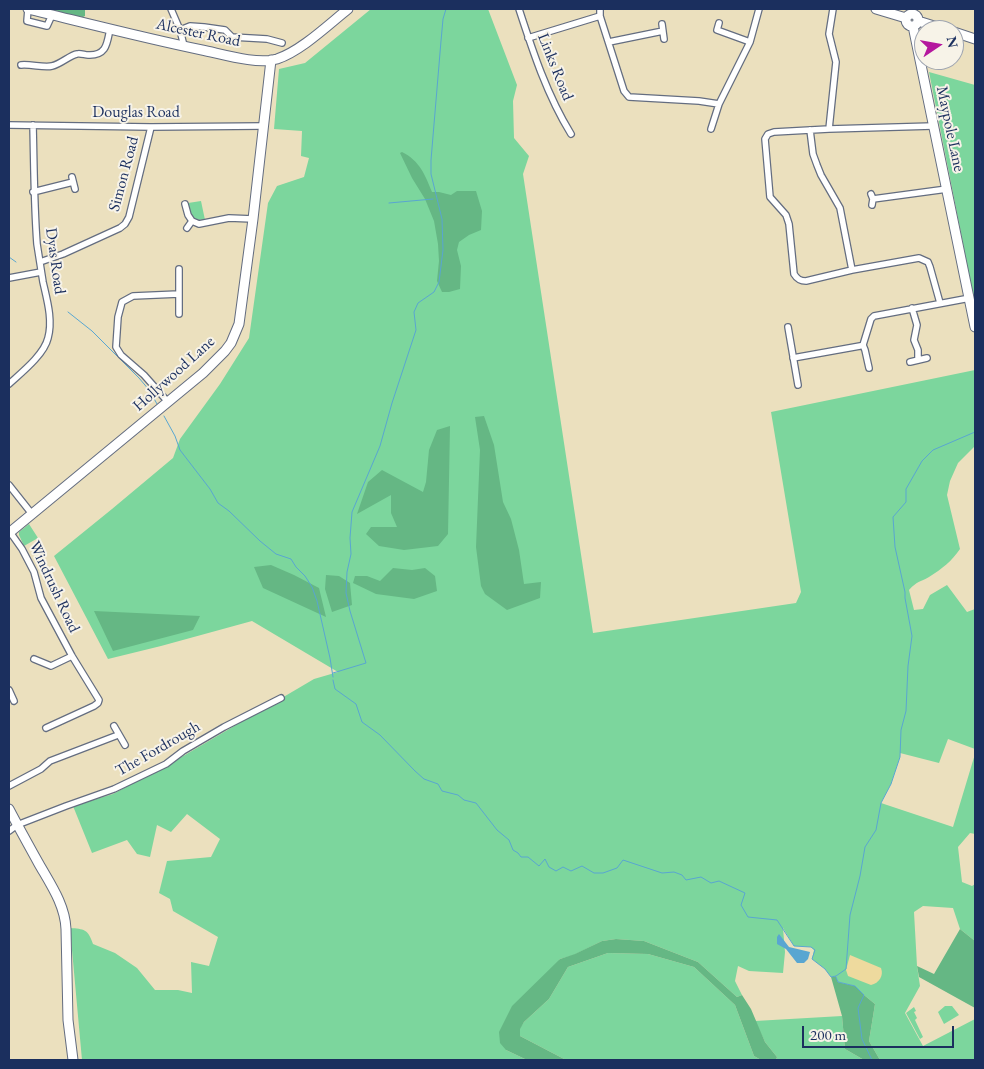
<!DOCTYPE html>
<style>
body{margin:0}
#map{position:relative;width:984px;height:1069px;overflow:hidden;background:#ebe0be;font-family:"EB Garamond",serif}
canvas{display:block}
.frame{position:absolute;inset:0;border:10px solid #1b2f5e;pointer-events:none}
.north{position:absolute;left:914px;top:20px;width:50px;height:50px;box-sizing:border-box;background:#f7f3e8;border:1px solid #9fa5b1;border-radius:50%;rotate:78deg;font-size:14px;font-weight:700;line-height:20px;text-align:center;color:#1b2f5e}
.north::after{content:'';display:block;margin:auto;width:18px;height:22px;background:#b5179e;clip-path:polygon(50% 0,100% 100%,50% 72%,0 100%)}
.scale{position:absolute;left:802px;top:1026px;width:152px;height:22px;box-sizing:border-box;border:2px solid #1b2f5e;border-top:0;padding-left:6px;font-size:15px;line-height:18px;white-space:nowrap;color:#1b2f5e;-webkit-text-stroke:4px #f7f3e8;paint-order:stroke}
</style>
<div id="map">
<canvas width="984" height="1069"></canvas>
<div class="frame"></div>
<div class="north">N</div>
<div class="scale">200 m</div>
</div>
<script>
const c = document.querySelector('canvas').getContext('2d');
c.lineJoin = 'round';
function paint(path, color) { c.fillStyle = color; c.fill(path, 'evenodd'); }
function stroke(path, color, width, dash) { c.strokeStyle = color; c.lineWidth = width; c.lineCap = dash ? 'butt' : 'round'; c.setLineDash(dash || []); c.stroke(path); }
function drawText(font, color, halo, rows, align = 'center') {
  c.font = font + ' "EB Garamond",serif'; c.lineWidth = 4; c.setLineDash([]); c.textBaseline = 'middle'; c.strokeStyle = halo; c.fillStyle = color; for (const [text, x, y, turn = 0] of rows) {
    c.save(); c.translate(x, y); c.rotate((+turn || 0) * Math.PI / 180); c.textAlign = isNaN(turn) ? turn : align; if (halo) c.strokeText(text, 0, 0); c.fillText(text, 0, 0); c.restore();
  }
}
paint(new Path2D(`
 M371 9H488L517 85 513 101 514 138 529 156 523 174 593 633 796 603 801 592 771 412 975 370V446L958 463 950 481 947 495 960 549C951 562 943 568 929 577 920 582 917 581 909 590L914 610 923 609 930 595 947 585 967 612 975 609V749L948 739 939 763 900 753V757L891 784 881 803 953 827 975 754V834L970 833 958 847 962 882 972 886 975 884V941L960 929 953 908 923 906 914 912 917 966 920 986 905 1013 923 1046 975 1019V1060H880L869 1041 875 1004 864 995 855 986 838 982 836 976 831 977 825 969 812 959 814 950 811 947 794 946 783 928 785 952 783 973 749 971 738 966 735 981 742 995 737 997 698 962 644 941 616 939 602 941 574 955 560 959 506 1050 527 1060H82L70 928C84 929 88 929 93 944L115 953 137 968 155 990H178L192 993 191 962 209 966 218 937 173 911 170 899 159 893 167 861 211 857 220 839 187 814 171 832 157 825 150 857 137 854 127 840 92 853 73 806 113 794 185 755 314 679 338 672 252 621 161 646 108 659 54 556 112 509 173 458 180 439 220 384 249 338 268 203 277 186 304 177 309 158 301 156 302 131 274 129 279 69 305 63Z
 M929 72 975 85V304Z
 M201 201 205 220C192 221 190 214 188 203Z
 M29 524 38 538 24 546 19 535V532Z
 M608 953 648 954 694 967 735 1005 754 1056 761 1060H566L520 1036 519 1029 524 1022 549 999 568 967Z
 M945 1006H952L959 1015 944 1024 938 1012Z
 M914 1007 916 1011 914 1012 917 1018 915 1020 923 1037 920 1039 906 1013Z
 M842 1016 845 1049 864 1060H776L777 1057 765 1042 755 1021Z`), '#7cd69d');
paint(new Path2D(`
 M41 9H85V16L83 17 67 15Z
 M402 152C420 161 425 175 432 192H439L451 195 457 191H476L482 211 481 230 469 235 459 242 457 250 461 266 460 289 449 292H442L437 281 439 261 438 244 434 221 425 199 412 178 400 153Z
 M484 416 494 445 503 502 511 519 519 550 524 584 541 582 540 598 507 610 485 594 481 586 476 547 480 450 475 417Z
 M450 426 448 534 438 546 404 550 379 546 366 534 371 527H397L391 513V495L357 514 368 482 382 470 423 492 426 482 429 450 437 430Z
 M271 565 294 575 319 588 326 617 263 588 254 567Z
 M393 568 412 570 425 568 435 576 437 591 414 599 376 594 353 583 355 576H367L380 581Z
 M326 575 339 576 350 583 352 605 332 612 325 589Z
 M94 611 200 616 193 630 113 651Z
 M960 929 975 941V1008L919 977 917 966 934 974Z
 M616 939 644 941 698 962 737 997 742 995 751 1009 765 1042 777 1057 776 1060H761L754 1056 735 1005 694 967 648 954 608 953 568 967 549 999 524 1022 520 1029V1036L566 1060H527L506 1050 500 1043 499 1032 512 1006 560 959 575 954 602 941Z
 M836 976 838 982 855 986 864 995 875 1004 869 1041 880 1060H864L845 1049 842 1016 831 977Z`), '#65b784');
paint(new Path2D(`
 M850 955 881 968C884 976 879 983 871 985L848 976 846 970Z`), '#eeda9e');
paint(new Path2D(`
 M779 934 789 947 810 952 808 959 804 963H797L786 949 777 944V937Z`), '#59a6d1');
stroke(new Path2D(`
 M389 203 433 199
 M9 257 16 262
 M68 312 92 331 139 378 150 391 157 404
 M164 416 175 436 180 450 210 489 218 503 229 511 260 541 276 554 291 559 296 567 305 576 312 587 317 601 330 658 333 677
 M333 673 366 663 350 611 346 593 347 572 351 554 350 538 352 512 380 446 392 403 416 330 414 312 418 303 434 292 439 282 443 250 442 219 431 174V160L441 41 443 19 446 9
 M333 680 335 689 356 704 362 722 380 735 415 771 424 779 438 784 442 791 458 795 464 800 476 803 497 830 509 840 513 850 518 853 521 857H528L539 866 545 859 549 867 556 871 563 867 571 871 582 866 594 873H603L617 868 623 860 662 873 674 872 682 875 686 880 701 877 711 883 719 881 745 893 741 905 748 917 777 920 794 946 811 947 815 950 812 959 825 969 831 977 836 976 846 969 850 915 860 876 865 847 876 830 881 803 891 784 900 757 901 730 906 711 908 666 912 636 905 598V592L895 547 893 517 906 502V489L922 461 933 450 975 432
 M836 977 838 982 855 986 864 995 858 1008 862 1039 872 1060`), '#59a6d1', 1);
const street = new Path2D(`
 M28 9 27 21 47 26 52 15
 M171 9 180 30 184 46
 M519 9C533 52 547 95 571 134
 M600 9V16L624 91 629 97 699 101 719 104
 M719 23 717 30 750 42
 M662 24 664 39
 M180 30 190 26 204 27 225 30 232 37 267 39 282 43
 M528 38 600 16
 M609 42 663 31
 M21 65C31 64 44 68 52 66 61 64 70 55 77 54 80 53 85 55 88 55 107 56 107 43 110 29
 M9 125 151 127 263 126
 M933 126 829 129 774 132 768 134 765 139 770 197 786 215 789 224 794 274C797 279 800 281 806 281L852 270 919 258 928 262 930 267 940 303
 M711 129 719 104 750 42 759 9
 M829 129 836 62 829 34 833 9
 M810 130 813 154 817 165 821 175 840 208 852 270
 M72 177 75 189
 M33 192 73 182
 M871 194 873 199 872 205
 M873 199 947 189
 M185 204 188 215 192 221 199 224 229 218 253 219
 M187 228 192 221
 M40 262 63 254 120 228 125 224 129 217 151 127
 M9 278 41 272
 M912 308 917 325 914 340 918 350V360
 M179 314V269
 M788 327 798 385
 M863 345 865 350 869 368
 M793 358 860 346 863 345 871 319 874 316 970 298
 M910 362 927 358
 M9 384C21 373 44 355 48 338 53 320 47 300 43 282 41 269 39 257 37 244 34 204 34 165 33 125
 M168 402 144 375 121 355 116 347 118 317 122 302 133 296 179 294
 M9 485 32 514
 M10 532 22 549 34 572 41 598 72 656 99 700 98 703 94 706 46 728
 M34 659 51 666 72 656
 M9 690 14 701
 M114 726 125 745
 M9 786 41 769 50 761 118 735
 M9 831 17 825 66 806 114 789 166 764 183 751 224 727 281 698`);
const secondary = new Path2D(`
 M28 9C86 23 144 38 202 50 222 54 257 65 277 59 301 51 328 25 348 9
 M876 9 906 18
 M906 20a6 6 0 1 1 12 0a6 6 0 1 1-12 0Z
 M918 21 947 30
 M913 26 975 327
 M954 32 975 39
 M9 533 203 373 225 351 231 343 239 324 253 219 271 60
 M9 809C19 828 29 846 39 864 51 885 65 905 66 929L68 1020 73 1060`);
stroke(street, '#646d80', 8);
stroke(secondary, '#646d80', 11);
stroke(street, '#fff', 5.5);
stroke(secondary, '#fff', 9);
drawText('16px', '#1b2f5e', '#f7f3e8', [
 ["Alcester Road",198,33,12],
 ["Links Road",555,67,68],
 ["Douglas Road",136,113],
 ["Maypole Lane",950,129,78],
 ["Simon Road",124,174,-75],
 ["Dyas Road",55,261,82],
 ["Hollywood Lane",174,374,-42],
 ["Windrush Road",54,587,65],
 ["The Fordrough",158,749,-30]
]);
</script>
